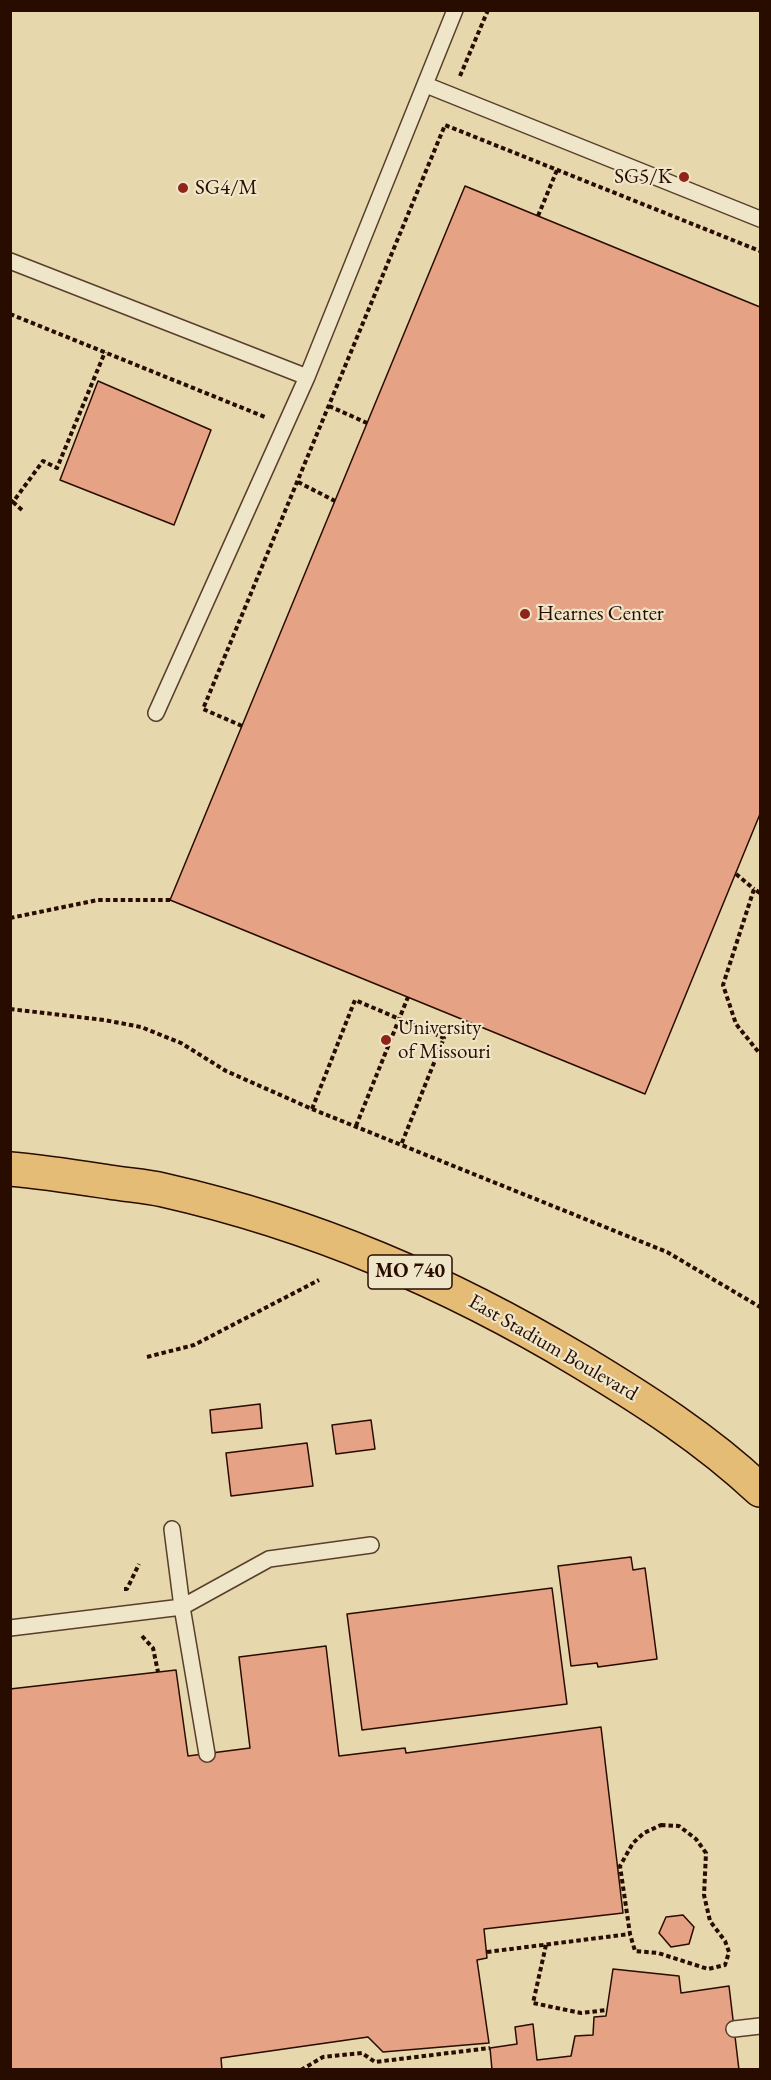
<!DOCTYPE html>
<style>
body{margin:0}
#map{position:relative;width:771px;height:2080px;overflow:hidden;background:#e7d7ac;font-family:"EB Garamond",serif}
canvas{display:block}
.frame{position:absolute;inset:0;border:12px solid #290c00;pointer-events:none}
</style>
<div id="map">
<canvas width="771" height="2080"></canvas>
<div class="frame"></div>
</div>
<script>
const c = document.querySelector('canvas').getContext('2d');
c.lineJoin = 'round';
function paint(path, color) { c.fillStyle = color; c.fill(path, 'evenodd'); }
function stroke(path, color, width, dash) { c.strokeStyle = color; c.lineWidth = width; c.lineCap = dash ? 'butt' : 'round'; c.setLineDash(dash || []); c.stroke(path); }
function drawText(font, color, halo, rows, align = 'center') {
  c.font = font + ' "EB Garamond",serif'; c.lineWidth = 4.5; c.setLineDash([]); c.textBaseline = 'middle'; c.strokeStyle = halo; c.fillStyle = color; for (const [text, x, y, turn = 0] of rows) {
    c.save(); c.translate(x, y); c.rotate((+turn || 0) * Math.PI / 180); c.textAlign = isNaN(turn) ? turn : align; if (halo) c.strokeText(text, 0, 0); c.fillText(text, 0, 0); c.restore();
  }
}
const building = new Path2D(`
 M465 186 760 307V814L645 1094 170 900Z
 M98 381 211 430 174 525 60 480Z
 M260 1404 262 1428 212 1433 210 1410Z
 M371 1420 375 1449 336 1454 332 1425Z
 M307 1443 313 1486 231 1496 226 1453Z
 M631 1557 633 1570 645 1568 657 1659 598 1667 597 1663 571 1666 558 1566Z
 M552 1588 567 1704 362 1730 347 1614Z
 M326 1646 339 1756 405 1748 406 1753 601 1727 623 1913 484 1929 487 1958 477 1960 489 2043 383 2052 368 2037 221 2058 222 2070H10V1689L176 1670 188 1756 250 1748 239 1657Z
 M683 1915 694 1927 689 1944 671 1947 659 1933 666 1917Z
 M613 1969 679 1976 681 1993 729 1986 739 2070H492L490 2048 517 2044 515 2027 533 2024 537 2060 571 2056 575 2036 593 2035 594 2017 606 2016Z`);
paint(building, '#e6a284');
stroke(building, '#290c00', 1.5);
const lane = new Path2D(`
 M426 85 760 219
 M10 261 307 377
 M156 713 307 377 455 10
 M10 1628 182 1607 172 1529
 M207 1754 182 1607 269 1559 371 1545
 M734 2029 760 2026`);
const primary = new Path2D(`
 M10 1169C44 1172 76 1177 109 1182 127 1185 145 1186 163 1190 313 1224 448 1282 580 1361 643 1399 706 1439 760 1490`);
stroke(lane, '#583f2b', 18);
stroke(primary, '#290c00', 36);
stroke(new Path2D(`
 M460 76 488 10
 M538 216 557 170
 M10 314 265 417
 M329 406 367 423
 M298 482 335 501
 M10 500 13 502 43 461 57 468 105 352
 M13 502 23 511
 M242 726 203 709 445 125 760 251
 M736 874 754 889
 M760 893 754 889 723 985 736 1024 760 1054
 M10 918 98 900H170
 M10 1009 104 1020 141 1027 181 1043 226 1071 312 1109 667 1252 760 1307
 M312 1109 355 1000 444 1038 401 1145
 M356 1126 408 997
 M147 1357 194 1345 319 1280
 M124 1589H127L139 1564
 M142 1636 153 1648 158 1672
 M661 1825 679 1826 696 1839 706 1853 704 1895 710 1921 725 1941 729 1952 725 1965 708 1969 658 1953 635 1951 630 1934 620 1866 633 1843 644 1833Z
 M546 1945 533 2003 581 2013 607 2010
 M487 1952 630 1934
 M301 2070 323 2057 362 2053 375 2062 490 2048`), '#290c00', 4, [4.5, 3]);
stroke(lane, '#efe5c9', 15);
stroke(primary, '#e4bc76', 33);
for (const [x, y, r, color] of [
 [684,177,6,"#8f2418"],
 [183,188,6,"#8f2418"],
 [525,614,6,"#8f2418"],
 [386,1040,6,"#8f2418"]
]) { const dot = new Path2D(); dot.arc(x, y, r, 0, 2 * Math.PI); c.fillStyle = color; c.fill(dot); stroke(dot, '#efe5c9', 2); }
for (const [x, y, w] of [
 [410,1272,84]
]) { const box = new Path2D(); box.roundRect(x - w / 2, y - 17, w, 34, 4.5); c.fillStyle = '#efe5c9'; c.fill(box); stroke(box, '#290c00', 1.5); }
drawText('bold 20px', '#290c00', null, [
 ["MO 740",410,1272]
]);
drawText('21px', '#290c00', '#efe5c9', [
 ["SG5/K",672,177,"right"],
 ["SG4/M",195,188],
 ["Hearnes Center",537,614],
 ["University",398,1028],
 ["of Missouri",398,1052]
], 'left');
drawText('21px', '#290c00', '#efe5c9', [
 ["East Stadium Boulevard",553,1348,30]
]);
</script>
